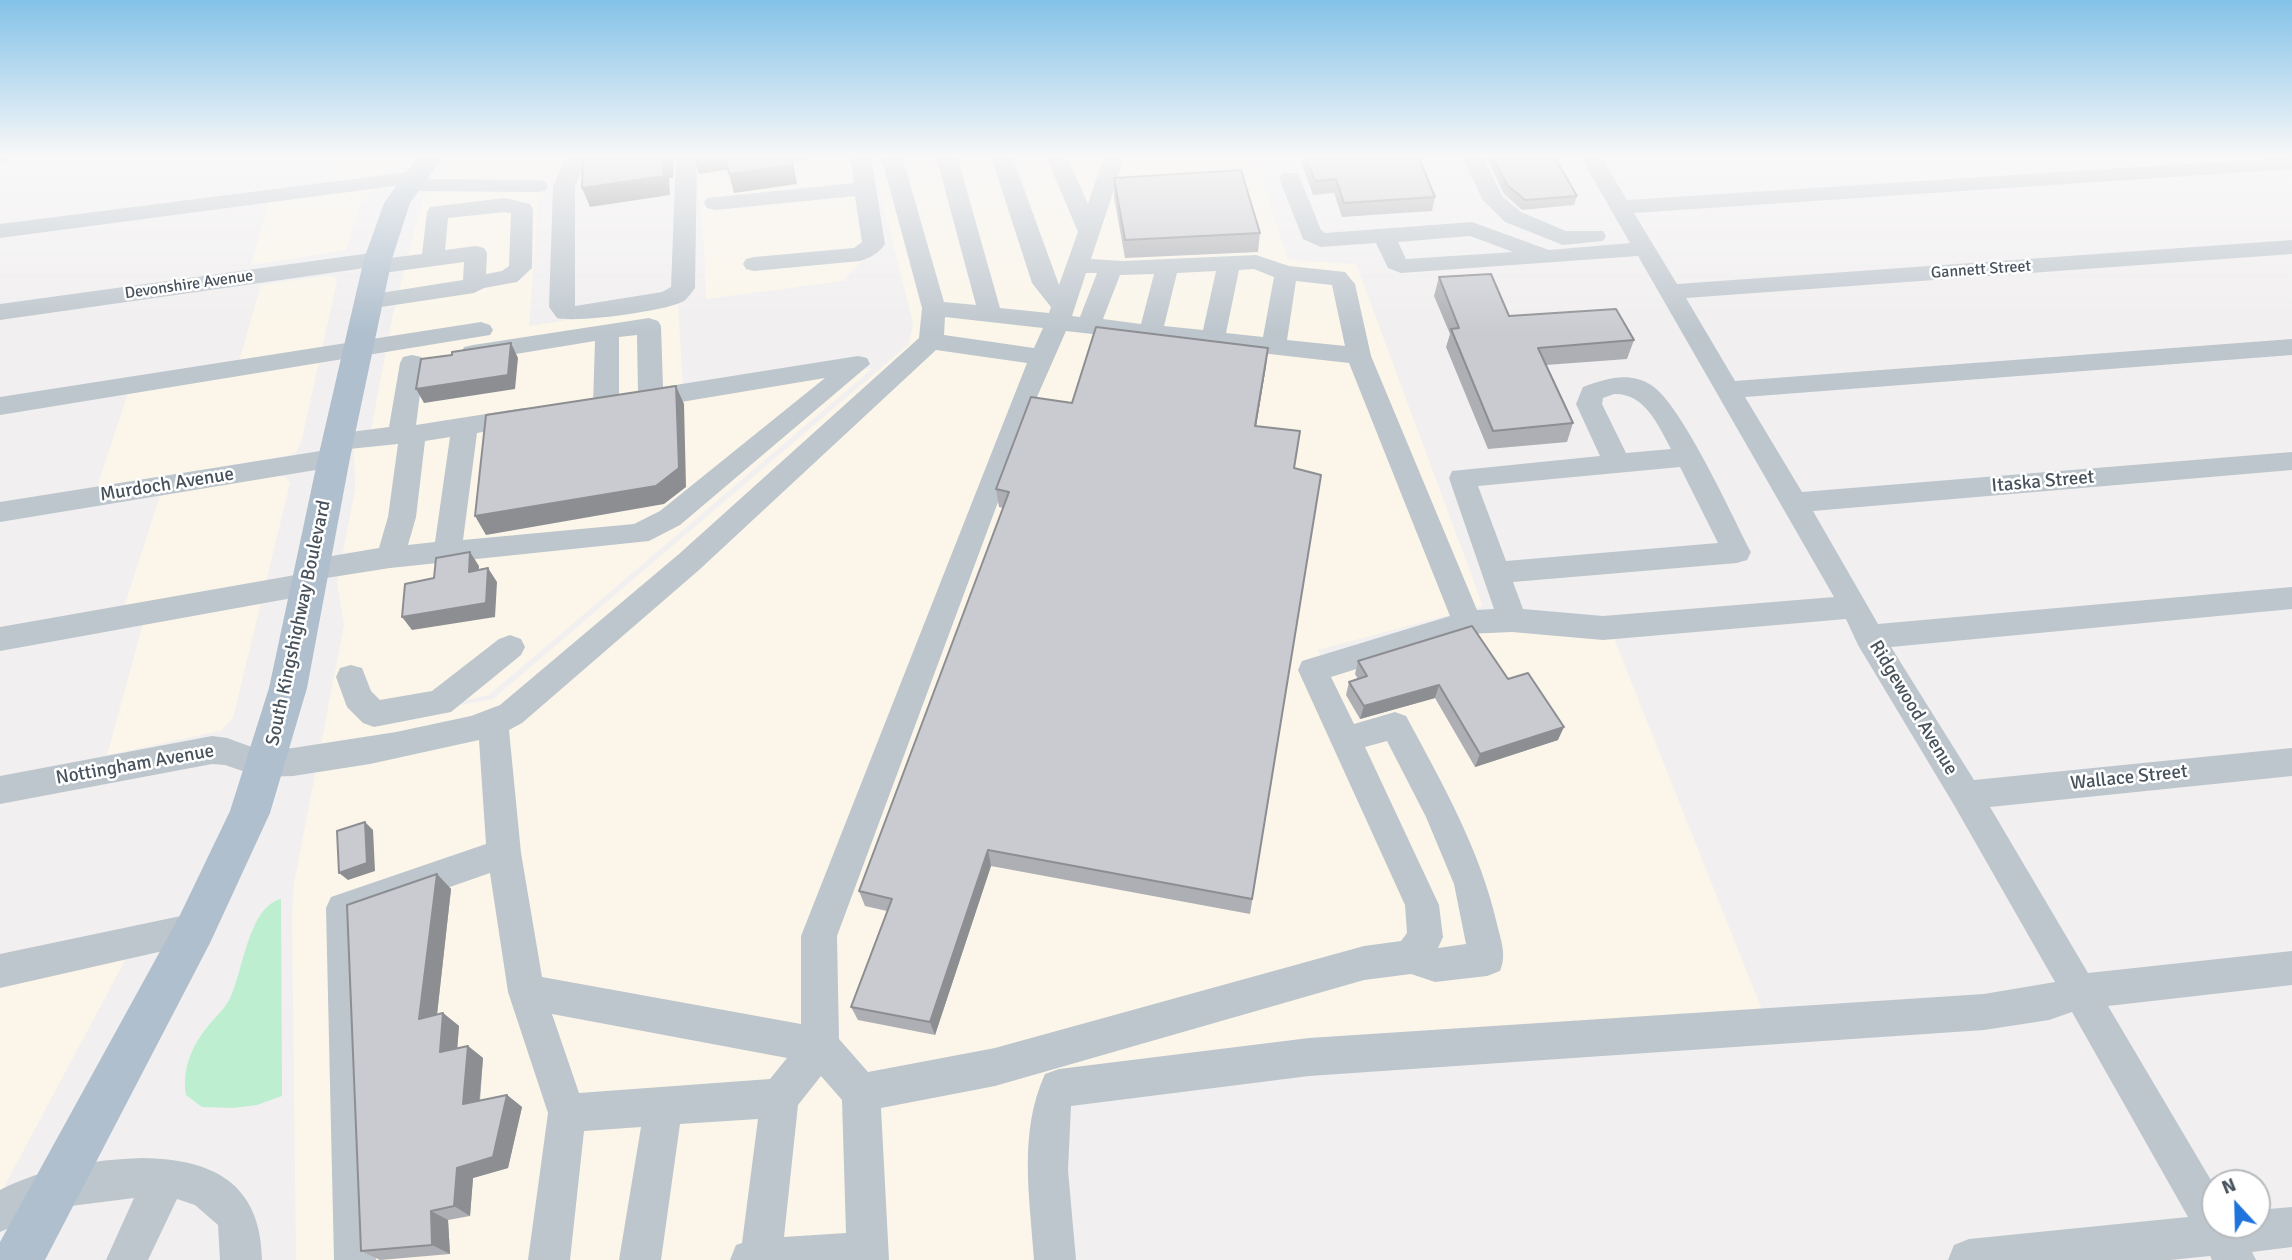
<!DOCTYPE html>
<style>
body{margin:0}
#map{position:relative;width:2292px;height:1260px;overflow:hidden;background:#f1efef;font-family:Signika,sans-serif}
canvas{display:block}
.north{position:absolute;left:2201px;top:1169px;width:70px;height:70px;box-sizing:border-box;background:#fff;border:2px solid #b5babe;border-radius:50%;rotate:338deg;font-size:19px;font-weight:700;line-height:28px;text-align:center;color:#47525c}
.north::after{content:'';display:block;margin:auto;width:24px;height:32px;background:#1e74dc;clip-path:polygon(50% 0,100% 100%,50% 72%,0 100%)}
</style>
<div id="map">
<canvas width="2292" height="1260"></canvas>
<div class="north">N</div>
</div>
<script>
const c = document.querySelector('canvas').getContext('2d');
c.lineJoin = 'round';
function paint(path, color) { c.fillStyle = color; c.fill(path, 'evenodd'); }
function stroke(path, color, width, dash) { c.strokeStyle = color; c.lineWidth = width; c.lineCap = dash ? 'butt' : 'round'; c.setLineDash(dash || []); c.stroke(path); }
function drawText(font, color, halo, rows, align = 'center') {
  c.font = font + ' Signika,sans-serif'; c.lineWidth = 5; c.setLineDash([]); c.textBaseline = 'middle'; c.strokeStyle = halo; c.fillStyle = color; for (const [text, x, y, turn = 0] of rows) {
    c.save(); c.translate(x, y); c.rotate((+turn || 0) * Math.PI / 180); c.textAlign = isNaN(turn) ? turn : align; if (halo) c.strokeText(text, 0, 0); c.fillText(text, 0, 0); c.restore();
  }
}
paint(new Path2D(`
 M342 156H402L360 204 346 250 251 265 272 191 336 183Z
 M452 156H569L538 201 529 326 678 303 683 389 370 435 393 314 423 198Z
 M695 156H847L864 259 842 281 706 299 704 241Z
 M871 156H1254L1288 260 1356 264 1483 606 1318 650 1328 672 1491 628 1613 636 1763 1012 1475 1032 1043 1078 1039 1092 1046 1260H296L292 916 294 883 344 625 337 583 355 489 354 448 873 368 489 695 359 724 493 699 909 344 913 323Z
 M324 276 334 277 337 281 301 443 296 452 286 456 97 487 132 381 238 365 261 285Z
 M276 476 285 477 290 483 233 718 220 731 107 755 144 620 123 610 160 496Z
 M130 951 4 1187 0 1191V979Z`), '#fbf6e9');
paint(new Path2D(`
 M281 899 282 1096 257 1105 233 1108 202 1107 186 1095C182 1069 191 1047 208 1026 216 1016 226 1008 231 996 243 971 249 906 281 899Z`), '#beeed0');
paint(new Path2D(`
 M0 156H15L12 160 0 163Z
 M567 156H588L575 186V306L662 292 671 287 676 156H697L695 288C692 292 688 298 684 301 667 311 576 323 557 318L549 307 553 186Z
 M850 156H871L885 244C879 253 870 258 860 261L754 271 746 269 743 264 746 259 754 257 854 248 862 242 855 196 715 210 707 208 704 203 707 198 854 183Z
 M881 156H902L944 302 976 305 936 156H957L1000 308 1049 313 1051 307 1032 283 991 156H1012L1059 285 1078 232 1046 156H1067L1088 204 1104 156H1125L1091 259 1123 261 1256 255 1289 266 1345 272 1355 284 1371 356 1477 610 1494 609 1449 478 1452 471 1600 456 1576 404 1583 387C1606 379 1628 371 1651 385 1681 403 1732 516 1751 552L1747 560 1737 563 1513 582 1523 609 1603 616 1834 597 1638 256 1401 273 1388 268 1376 243 1321 247 1303 239 1279 178 1282 173H1298L1321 230 1325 233 1472 222 1549 250 1630 243 1580 156H1601L1627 200 2292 157V169L1634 213 1677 284 2292 240V254L1686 298 1735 381 2292 339V355L1745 397 1802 492 2292 452V470L1813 511 1878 624 2292 587V609L1891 647 1974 780 2292 748V776L1990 807 2088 973 2292 951V985L2108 1006 2215 1187V1225H2257V1210L2292 1207V1247L2252 1252 2256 1260H2212L2210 1256 2170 1260H1948L1954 1245 1969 1239 2188 1217 2072 1012 2049 1020 1984 1030 1309 1076 1071 1106 1068 1170 1076 1260H1034C1030 1198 1018 1133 1045 1074L1059 1069 1309 1038 1984 994 2055 982 1954 805 1858 645 1846 619 1603 640 1512 632 1467 634 1331 677 1354 724 1395 712 1406 716C1442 783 1480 849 1497 924 1501 941 1507 955 1500 971L1487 976 1435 982 1411 974 1364 980 995 1086 881 1108 889 1260H730L736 1245 742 1243 758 1119 680 1124 661 1260H619L641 1127 584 1131 570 1260H528L548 1113 508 992 490 873 361 918 376 1260H334L326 908 331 897 486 844 479 740 370 764 293 776 260 777 225 765 212 764 0 804V776L212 736 227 738 260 750 293 748 396 732 471 716 500 705 679 554 919 338 922 308ZM1470 236 1513 252 1406 259 1398 242ZM1254 269 1274 277 1263 337 1226 333 1239 270ZM1216 271 1203 330 1164 326 1177 273ZM1086 273H1097L1080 317 1072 316ZM1154 274 1141 324 1103 319 1120 275ZM1296 281 1332 285 1345 346 1287 340ZM945 317 1043 328 1034 348 944 335ZM1066 331 1349 363 1450 616 1302 661 1298 670 1405 905 1407 933 1401 941 1364 946 995 1048 868 1072 839 1039 837 936 1037 397ZM936 350 1027 363 801 936V1024L542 977 521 853 509 730 522 723 699 570ZM1614 394C1645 393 1658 425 1671 449L1626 453 1602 404 1603 398ZM1680 467 1718 543 1506 561 1478 486ZM1387 741 1426 817 1454 884 1466 944 1438 948 1443 937 1439 905 1365 747ZM552 1014 787 1058 770 1079 579 1093ZM821 1076 842 1100 846 1233 784 1237 798 1105Z
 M1462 156H1483L1502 196 1521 212 1566 231H1603L1606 236 1603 241 1563 245 1505 222 1482 199Z
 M416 171 424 172 426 179 537 180 545 181 548 186 545 191 537 192 411 191 403 190 401 185 0 238V224Z
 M505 198 530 204 533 209 532 268 517 282 484 288 474 293 368 309 360 307 356 302 360 297 368 295 463 280 464 262 376 274 368 272 365 268 0 320V304L378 252 386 254 389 258 422 254 427 212 430 207ZM505 212 511 213 509 266 502 271 486 274 487 253 484 248 476 246 445 250 448 218Z
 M649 318 658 321 661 326 663 387 858 356 867 358 870 364 680 525 649 541 390 568 320 579 323 584 319 592 309 595 0 651V627L301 574 298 569 302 561 379 548 388 517 398 444 339 450 343 451 347 458 343 465 334 467 0 522V502L333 449 328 447 324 441 328 435 389 427 400 363 403 357 412 355 421 357 424 363 416 425 524 408 533 411 537 417 533 423 477 433 463 540 634 524 660 511 825 378 639 409 630 406 626 400 630 394 638 392 637 335 619 337V405L615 411 606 414 597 411 593 405 595 341 473 361 464 359 461 353 464 347 473 345ZM450 437 435 542 408 545 416 517 425 441Z
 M481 322 490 325 493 330 490 335 0 415V397Z
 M510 635 521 639 525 647 521 655 451 712 374 727 363 723 347 707 336 677 340 668 351 665 362 668 371 691 380 700 432 691 499 639Z
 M195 913 207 917 213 929 207 941 0 988V954Z
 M142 1158C213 1159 261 1183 262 1260H220L218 1225 195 1205 177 1199 148 1260H106L134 1198 55 1208 0 1232V1190C46 1167 91 1160 142 1158Z`), '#bdc6cd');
paint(new Path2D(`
 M418 156H444L410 203 392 259 350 458 307 688 270 813 210 943 45 1260H0V1242L180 915 230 811 269 688 318 458 364 259 384 203Z`), '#afbfcd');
paint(new Path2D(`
 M1299 156H1418L1435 197 1432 211 1342 217 1334 193 1313 195Z
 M1486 156H1554L1577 196 1574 205 1522 210 1504 194Z
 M1114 178 1260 233 1258 252 1125 258 1114 197Z
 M1439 277 1509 316 1634 340 1627 359 1546 365 1573 423 1567 442 1488 449 1446 347 1450 334 1434 296Z
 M1266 366 1256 426 1295 468 1321 475 1250 914 991 866 935 1035 858 1020 851 1007 887 911 865 906 859 891 1003 508 999 507 996 489Z
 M1358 661 1508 679 1558 740 1475 767 1435 698 1360 719 1346 695 1349 682 1358 679 1355 674Z
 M437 874 451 889 437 1015 443 1013 459 1026 457 1048 468 1046 483 1058 480 1101 507 1095 522 1107 508 1168 473 1178 470 1216 448 1220 450 1254 380 1260 361 1251Z`), '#adafb4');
paint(new Path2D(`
 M667 156H674L673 178H669L670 195 590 207 582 188Z
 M694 156H727L731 169 699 174Z
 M791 156H824L793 161 797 184 734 193 729 174Z
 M511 343 518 358 515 389 424 403 416 389Z
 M1268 348 1266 366 1253 445 1255 426Z
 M676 386 684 404 686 487 664 504 486 535 475 516Z
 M470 552 479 566 478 586 469 572Z
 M488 568 497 582 495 617 412 630 402 617Z
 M1439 685 1435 698 1360 719 1364 706Z
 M1564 727 1558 740 1475 767 1480 754Z
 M365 822 373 830 375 871 348 880 339 873Z
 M988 850 991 866 935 1035 930 1022Z
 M437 874 451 889 435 1032 419 1019Z
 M443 1013 459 1026 456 1065 440 1052Z
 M468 1046 483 1058 478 1116 463 1104Z
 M507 1095 522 1107 508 1168 473 1178 470 1216 454 1206 457 1168Z
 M431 1211 448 1220 450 1254 432 1245Z`), '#8d8e92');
const building = new Path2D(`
 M583 156H667L666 159 663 160 664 176 582 188Z
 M726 156H791L793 165 729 174Z
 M1305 156H1418L1435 197 1344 203 1336 179 1315 181Z
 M1493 156H1554L1577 196 1525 200 1507 185Z
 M1241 170 1260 233 1125 240 1114 178Z
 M1491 274 1509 316 1616 309 1634 340 1538 348 1573 423 1493 431 1451 329 1459 328 1439 277Z
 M1096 327 1268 348 1255 426 1300 431 1294 468 1321 475 1252 899 988 850 930 1022 851 1007 892 899 859 891 1009 492 996 489 1031 397 1072 403Z
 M511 343 508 375 416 389 421 359 452 355V352Z
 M676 386 679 468 656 486 475 516 486 415Z
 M470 552 469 572 488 568 486 603 402 617 405 584 434 578 436 558Z
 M1472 626 1508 679 1528 673 1564 727 1480 754 1439 685 1364 706 1349 682 1367 676 1358 661Z
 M365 822 367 863 339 873 337 831Z
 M437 874 419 1019 443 1013 440 1052 468 1046 463 1104 507 1095 493 1157 457 1168 454 1206 431 1211 432 1245 361 1251 347 905Z`);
paint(building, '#c9cbd1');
stroke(building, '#8d8e92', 2);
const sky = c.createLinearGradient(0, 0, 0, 333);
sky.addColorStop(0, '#83c2e8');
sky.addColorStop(0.47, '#f9f8f8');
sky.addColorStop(1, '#f9f8f800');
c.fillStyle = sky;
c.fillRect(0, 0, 2292, 333);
drawText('16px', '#47525c', '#fff', [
 ["Gannett Street",1981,270,-4],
 ["Devonshire Avenue",189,285,-8]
]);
drawText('19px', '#47525c', '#fff', [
 ["Itaska Street",2043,482,-5],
 ["Murdoch Avenue",167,485,-9],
 ["South Kingshighway Boulevard",299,623,-78],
 ["Ridgewood Avenue",1913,708,59],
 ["Nottingham Avenue",135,765,-10],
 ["Wallace Street",2129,778,-6]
]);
</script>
